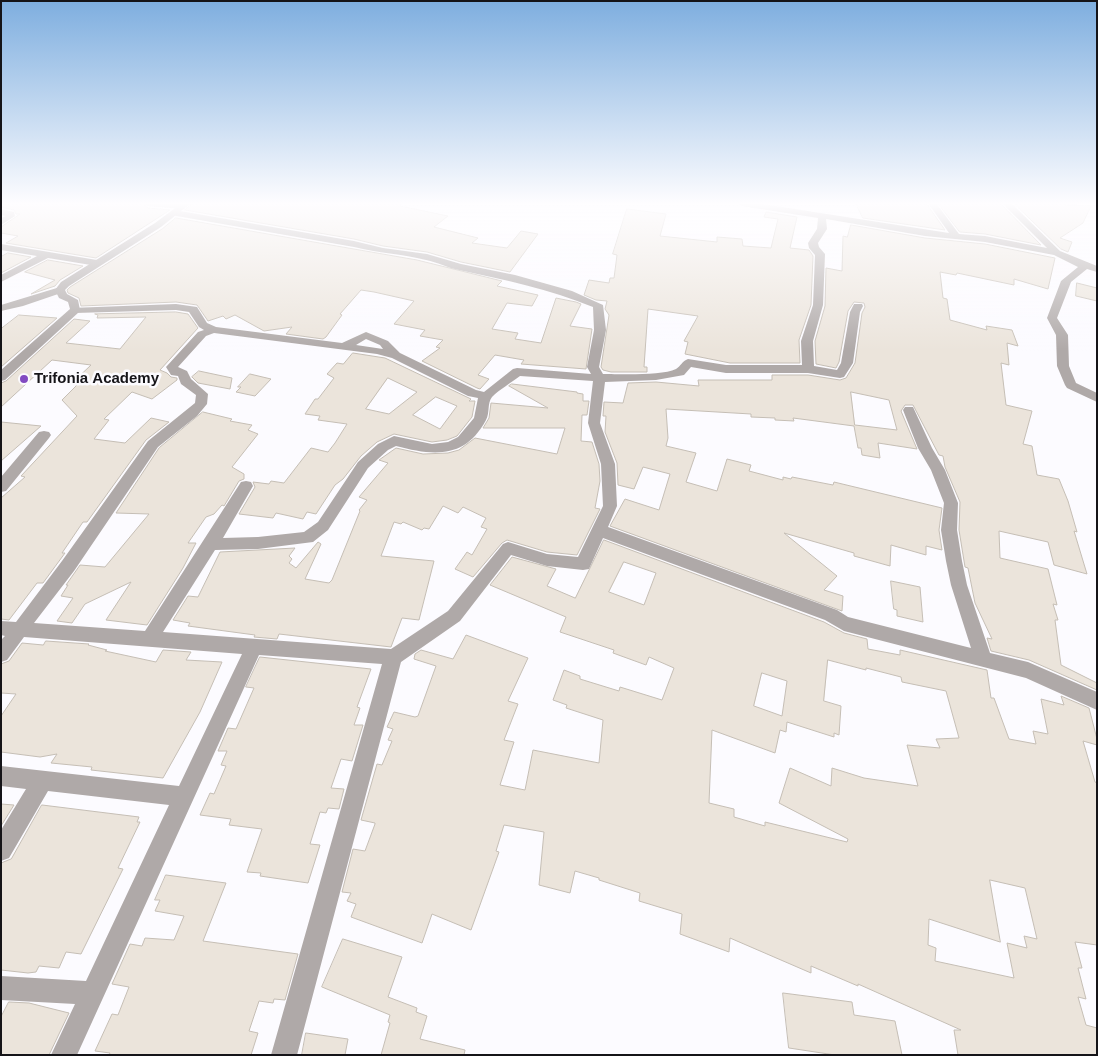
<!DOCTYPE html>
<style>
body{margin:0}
#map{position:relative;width:1098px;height:1056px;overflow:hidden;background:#fcfbff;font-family:Helvetica,sans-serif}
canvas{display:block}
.frame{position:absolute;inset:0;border:2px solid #151418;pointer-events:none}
</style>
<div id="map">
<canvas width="1098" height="1056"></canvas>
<div class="frame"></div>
</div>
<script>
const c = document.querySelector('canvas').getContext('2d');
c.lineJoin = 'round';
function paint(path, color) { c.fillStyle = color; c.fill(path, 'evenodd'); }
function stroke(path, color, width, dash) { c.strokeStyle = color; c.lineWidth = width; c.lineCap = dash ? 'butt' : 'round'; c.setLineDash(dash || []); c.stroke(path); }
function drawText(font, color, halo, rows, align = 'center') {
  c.font = font + ' Helvetica,sans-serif'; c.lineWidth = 5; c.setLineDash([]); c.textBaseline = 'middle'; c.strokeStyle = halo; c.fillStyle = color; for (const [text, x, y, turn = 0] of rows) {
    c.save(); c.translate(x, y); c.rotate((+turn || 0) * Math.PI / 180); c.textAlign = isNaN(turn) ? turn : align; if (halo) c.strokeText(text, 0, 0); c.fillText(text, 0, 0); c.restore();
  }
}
const building = new Path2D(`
 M1 203H142L148 208 170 210 96 258 6 243 18 236 1 233V227L20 214H16L14 210 1 207Z
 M193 203H403L400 206 448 216 434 227 478 238 472 243 507 248 521 231 538 234 510 272 461 262 427 252 383 246 354 239 185 210Z
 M856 203H926L945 230 863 218Z
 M938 203H1000L1041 245 985 234 960 232Z
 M1014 203H1061L1066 205 1091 206 1083 223 1060 238 1072 242 1068 252 1061 249Z
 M627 209 666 214 660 236 717 242V237L742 239 743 246 771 248 778 219 764 217 766 212 797 217 790 248 809 250 813 256 811 305 799 340 800 363H730L685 354 688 342 684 341 698 316 648 309 644 367H647V372H611L603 370 601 367 609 315 605 309 607 301 596 300 584 295 589 280 609 283 610 278H614L617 255 613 254Z
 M176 218 417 260 502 281 497 286 538 295 532 306 507 303 492 329 518 333 515 339 541 343 556 298 576 302 581 304 570 326 592 329 586 369 521 364 524 360 495 355 478 375 489 379 480 389 477 388 422 361 440 348 436 347 443 340 420 336 425 330 394 324 414 301 374 292 361 290 340 314 342 315 326 337 323 339 286 334 292 327 264 331 235 315 226 319 223 316 208 321 197 305 176 302 81 306 79 298 68 293 67 290 70 287 162 229Z
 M851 225 925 238 985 244 1055 258 1048 289 1014 279V285L957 273 956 275 940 272 943 298 947 299 950 320 987 330 986 326 1012 330 1018 346 1007 343 1009 365 1001 363 1006 405 1032 411 1023 444 1032 446 1037 475 1059 479 1068 501 1077 532 1074 531 1087 574 1054 565 1048 542 999 531 1000 558 1048 569 1057 605 1053 604 1058 620H1055L1061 665 1097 683V690L1029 660 991 651 987 638 992 639 975 603 968 568 965 567 959 530 960 502 945 467 943 456 939 455 913 405H905L901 411 917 449 878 443 880 458 862 455 861 448H858L854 426 793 418 794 421 775 420V418L751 417V414L666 409 668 438 666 446 696 453 686 482 717 491 727 459 751 465 749 471 783 480V477L791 479 792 477 833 485 834 482 942 508 939 530 942 550 926 546V555L891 545 890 566 854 556V553L784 533 837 576 824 590 843 596 842 611 610 526 625 499 659 510 670 474 643 467 634 489 618 485 617 463 605 432 606 416H603L604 402 623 403 628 383 656 382 699 386 698 380H772V375H808L840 380 846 378 855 363 862 313 865 307 864 303 854 302 848 311 839 362 836 368 816 364 815 341 825 306 826 268 842 271 843 236 847 237ZM851 392 889 400 897 430 855 425Z
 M8 253 31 257 1 273V257Z
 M48 260 83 266 60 280 55 286 31 294 55 280 25 272Z
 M1077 283 1097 288V301L1076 296Z
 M176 312 188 314 198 328 160 370 167 373 171 377 177 378V380L152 399 132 392 104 419 109 420 94 439 125 443 151 418 169 422 146 440 87 522H83L62 553H65L43 583H37L9 620 1 619V498L25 477 21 476 77 416 62 400 77 385 71 384 91 365 52 360 1 407V383L6 381 74 319 90 321 66 343 120 349 146 317 97 318 98 315 95 314Z
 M19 315 57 318 1 367V329Z
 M353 353 385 358 471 399 469 401H475L472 417 457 436 447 440 432 442 394 434 377 442 361 456 343 479 335 485 316 514 307 512 303 519 276 513 273 518 239 514 255 487 253 482 269 484 271 481 284 483 311 448 328 452 335 443 347 424 318 420 320 416 305 414 315 399H318L334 378 327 374 337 363 343 364ZM388 378 417 392 389 414 366 409ZM436 397 457 406 440 429 413 415Z
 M199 371 232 378 230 389 198 383 192 377Z
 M250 374 271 379 255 396 236 392 241 387H238Z
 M512 384 577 392V393L583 394V401H589L587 415H582L581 441 592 442 599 464 600 481 595 508 600 509 577 555 547 552 507 540 502 543 473 577 455 569 467 552 472 555 487 529 481 527 486 518 463 507 458 513 443 506 429 529 424 528 422 530 403 522 401 524 394 522 381 556 434 561 419 620 402 618 391 647 279 634 277 639 254 637 255 635 188 626 190 623 173 620 188 596 198 597 220 552 295 548 289 556 292 559 289 563 296 568 318 542 321 544 305 579 329 583 332 580 360 511 359 510 367 500 359 497 388 463 379 460 396 448 423 454 448 453 459 450 475 438 557 454 565 428H483L489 418 491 403 548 408 509 386Z
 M203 412 232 419 230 421 252 425 248 430 258 434 232 467 244 474V479L239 481 224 506 222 505 214 514 206 517 188 543H196L183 568 147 625 106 620 131 582 85 604 72 623 57 621 73 598 61 596 68 585H66L80 565 105 567 149 514 116 513 159 448Z
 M1 422 41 426 1 461Z
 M604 540 824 622 844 633 867 639 868 649 900 655V650L987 670 991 698H994L1009 739 1036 744 1033 731 1048 734 1041 699 1064 705 1061 696 1089 708 1097 739V745L1083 741 1095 782 1097 783V945L1075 942 1082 968H1078L1086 999 1078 997 1086 1025 1097 1028V1055H958L954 1030H961L858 984V986L811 966V973L730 938 729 952 680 934 682 914 639 901 640 893 599 880V878L575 871 570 893 539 885 544 832 504 825 496 851 499 852 471 930 432 914 422 943 351 917 356 904 347 901 351 893 342 892 353 849 365 851 375 824V823L361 820 377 764 382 765 392 741 388 740 393 729 387 727 394 712 415 717 418 716 436 666 414 659 415 654 421 650 453 659 466 635 528 658 508 701 518 704 504 740 514 742 500 785 525 790 533 750 599 763 603 720 566 708 567 705 553 700 564 670 580 676V679L619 691 620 687 662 700 674 668 649 657 646 665 613 653 614 650 560 632 566 617 490 585 512 557 556 569 547 586 575 598ZM624 562 656 573 644 605 609 592ZM828 660 866 670V668L901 677 902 682 946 691 959 738 936 739 940 748 907 745 918 786 864 778 832 768 831 786 790 768 779 803 848 839 847 842 765 822V826L734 817V809L709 803 712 730 775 753 780 730 786 732 787 722 834 737V733L839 735 841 706 824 701ZM762 673 787 681 782 716 754 706ZM990 880 1025 888 1037 939 1024 936 1027 948 1007 943 1014 978 935 961 936 948 928 945 929 919 1000 942Z
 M891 581 920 587 923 622 897 616V610L894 609Z
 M46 641 89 644 88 645 107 650 105 651 156 662 163 650 191 652 186 660 222 662 200 712 163 778 91 770 92 767 51 763 57 754 40 757 1 752V716L16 694 1 693V664L9 661 22 643 43 645Z
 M260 657 371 669 357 707 360 708 354 725H363L352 761 341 759 331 788 344 789 339 809 328 808 326 813 320 812 310 844 320 845 308 883 260 876 261 873 247 872 262 829 229 825 231 819 200 815 210 793 214 794 226 766 221 765 227 751H218L228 728 236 729 254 688 246 687Z
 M1 804 14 805 1 826Z
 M42 805 139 817 137 822H140L118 868 123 869 81 954 66 952 59 968 39 966 36 972 28 973 1 970V863L11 859Z
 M166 875 226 883 203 941 298 954 285 1000 274 999 273 1003 259 1001 249 1031 258 1033 251 1055H109L110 1053 95 1051 112 1014 118 1015 129 987 112 984 130 944 142 946 145 938 174 940 184 916 155 911 160 900H155Z
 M343 939 402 957 388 997 417 1008 416 1012 427 1016 420 1039 465 1050 464 1055H381L390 1023 388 1022 390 1015 322 987Z
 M783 993 852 1002 854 1015 895 1021 902 1055H835L789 1048Z
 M9 1002 29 1003 69 1013 49 1055H1V1017Z
 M306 1033 348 1039 345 1055H302Z`);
paint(building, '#ebe4db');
stroke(building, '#c5beb5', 1);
paint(new Path2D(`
 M144 203H175L187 206 183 209 148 206Z
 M738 203H756L949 233 928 203H936L959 234 985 236 1047 248 1002 203H1011L1060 251 1097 266V272L1087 269 1071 282 1057 318 1068 335 1069 366 1076 383 1097 393V402L1067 388 1065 385 1057 366 1056 335 1047 318 1061 281 1078 267 1054 255 985 242 925 236 826 219 827 229 818 243 819 247 825 254 823 305 813 341 814 366 837 370 841 363 850 312 854 304H862L863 306 860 312 853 363 844 377 840 378 808 373H726L691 367 684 375 656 380 605 382 600 423 615 464 617 506 608 527 837 610 848 617 971 648 951 585 946 561 941 530 944 503 931 470 918 448 903 410 905 407H913L932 448 945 470 958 503 957 530 962 561 967 585 990 653 1028 662 1097 692V710L1026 678 844 631 825 620 603 538 589 569 583 570 547 566 511 555 460 621 401 662 297 1055H271L382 664 259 655 77 1055H51L75 1004 1 1000V976L86 981 169 805 48 791 9 858 1 861V830L26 789 1 786V766L179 786 242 654 24 637 7 660 1 662V640L5 636 1 635V621L16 622 62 561 148 441 195 403 196 395 181 384 178 376 171 375 166 367 198 332 204 330 199 327 189 312 176 310 75 313 70 310 71 308 176 304 197 307 207 323 216 327 342 343 366 332 388 341 400 353 476 390 484 392 513 369 517 368 591 374 587 367 594 330 593 307C549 289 505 280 459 270 448 268 437 262 426 260 402 254 378 253 354 247L171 215V211L174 210 354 241 383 248 427 254 461 264 515 275 572 291 603 305 606 330 599 367 603 374C620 374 662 376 676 369 681 366 682 361 688 359L726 365H802L801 341 813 305 815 255 809 248 808 243 817 229 818 218 742 206ZM214 333 377 354 392 358 468 396 478 398 474 418 458 437 448 442 432 444 394 436 378 444 358 462 318 522 304 532 258 537 223 538 253 486 251 482 246 481 241 482 145 631 34 623 74 571 158 447 197 416 207 404 208 394 191 379 187 371 178 367 206 336ZM366 339 380 345 383 349 356 345ZM520 376 593 381 588 423 601 464 603 506 578 557 547 554 508 542 503 544 448 611 391 649 163 632 215 550 258 549 313 542 328 530 368 468 388 450 396 446C434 456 465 459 486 420 490 413 487 403 492 397 500 389 511 383 520 376Z
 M1 209 14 212 15 216 1 225V218L6 216 1 215Z
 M1 244 97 260 102 263 97 266 48 258 1 282V275L37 256 1 250Z
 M60 287 64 288 65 290 64 292 23 306 1 311V305Z
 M44 431 49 432 51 435 49 438 6 491 1 492V477L39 432Z`), '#afa9a8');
paint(new Path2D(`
 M182 203H191L161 227 69 286 65 290 67 294 78 300 80 310 79 312 5 380 1 381V370L70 309 68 302 59 298 55 290 61 282 155 223Z`), '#afa9a8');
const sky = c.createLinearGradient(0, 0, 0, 351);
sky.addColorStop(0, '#7eaedf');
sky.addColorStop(0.58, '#fefdff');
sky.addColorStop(1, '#fefdff00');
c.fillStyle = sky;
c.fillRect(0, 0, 1098, 351);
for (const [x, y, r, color] of [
 [24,379,5,"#824ac1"]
]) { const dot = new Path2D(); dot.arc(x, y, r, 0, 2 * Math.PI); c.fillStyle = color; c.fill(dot); stroke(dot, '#fcfbff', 2); }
drawText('bold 15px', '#151418', '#fcfbff', [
 ["Trifonia Academy",34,379]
], 'left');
</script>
